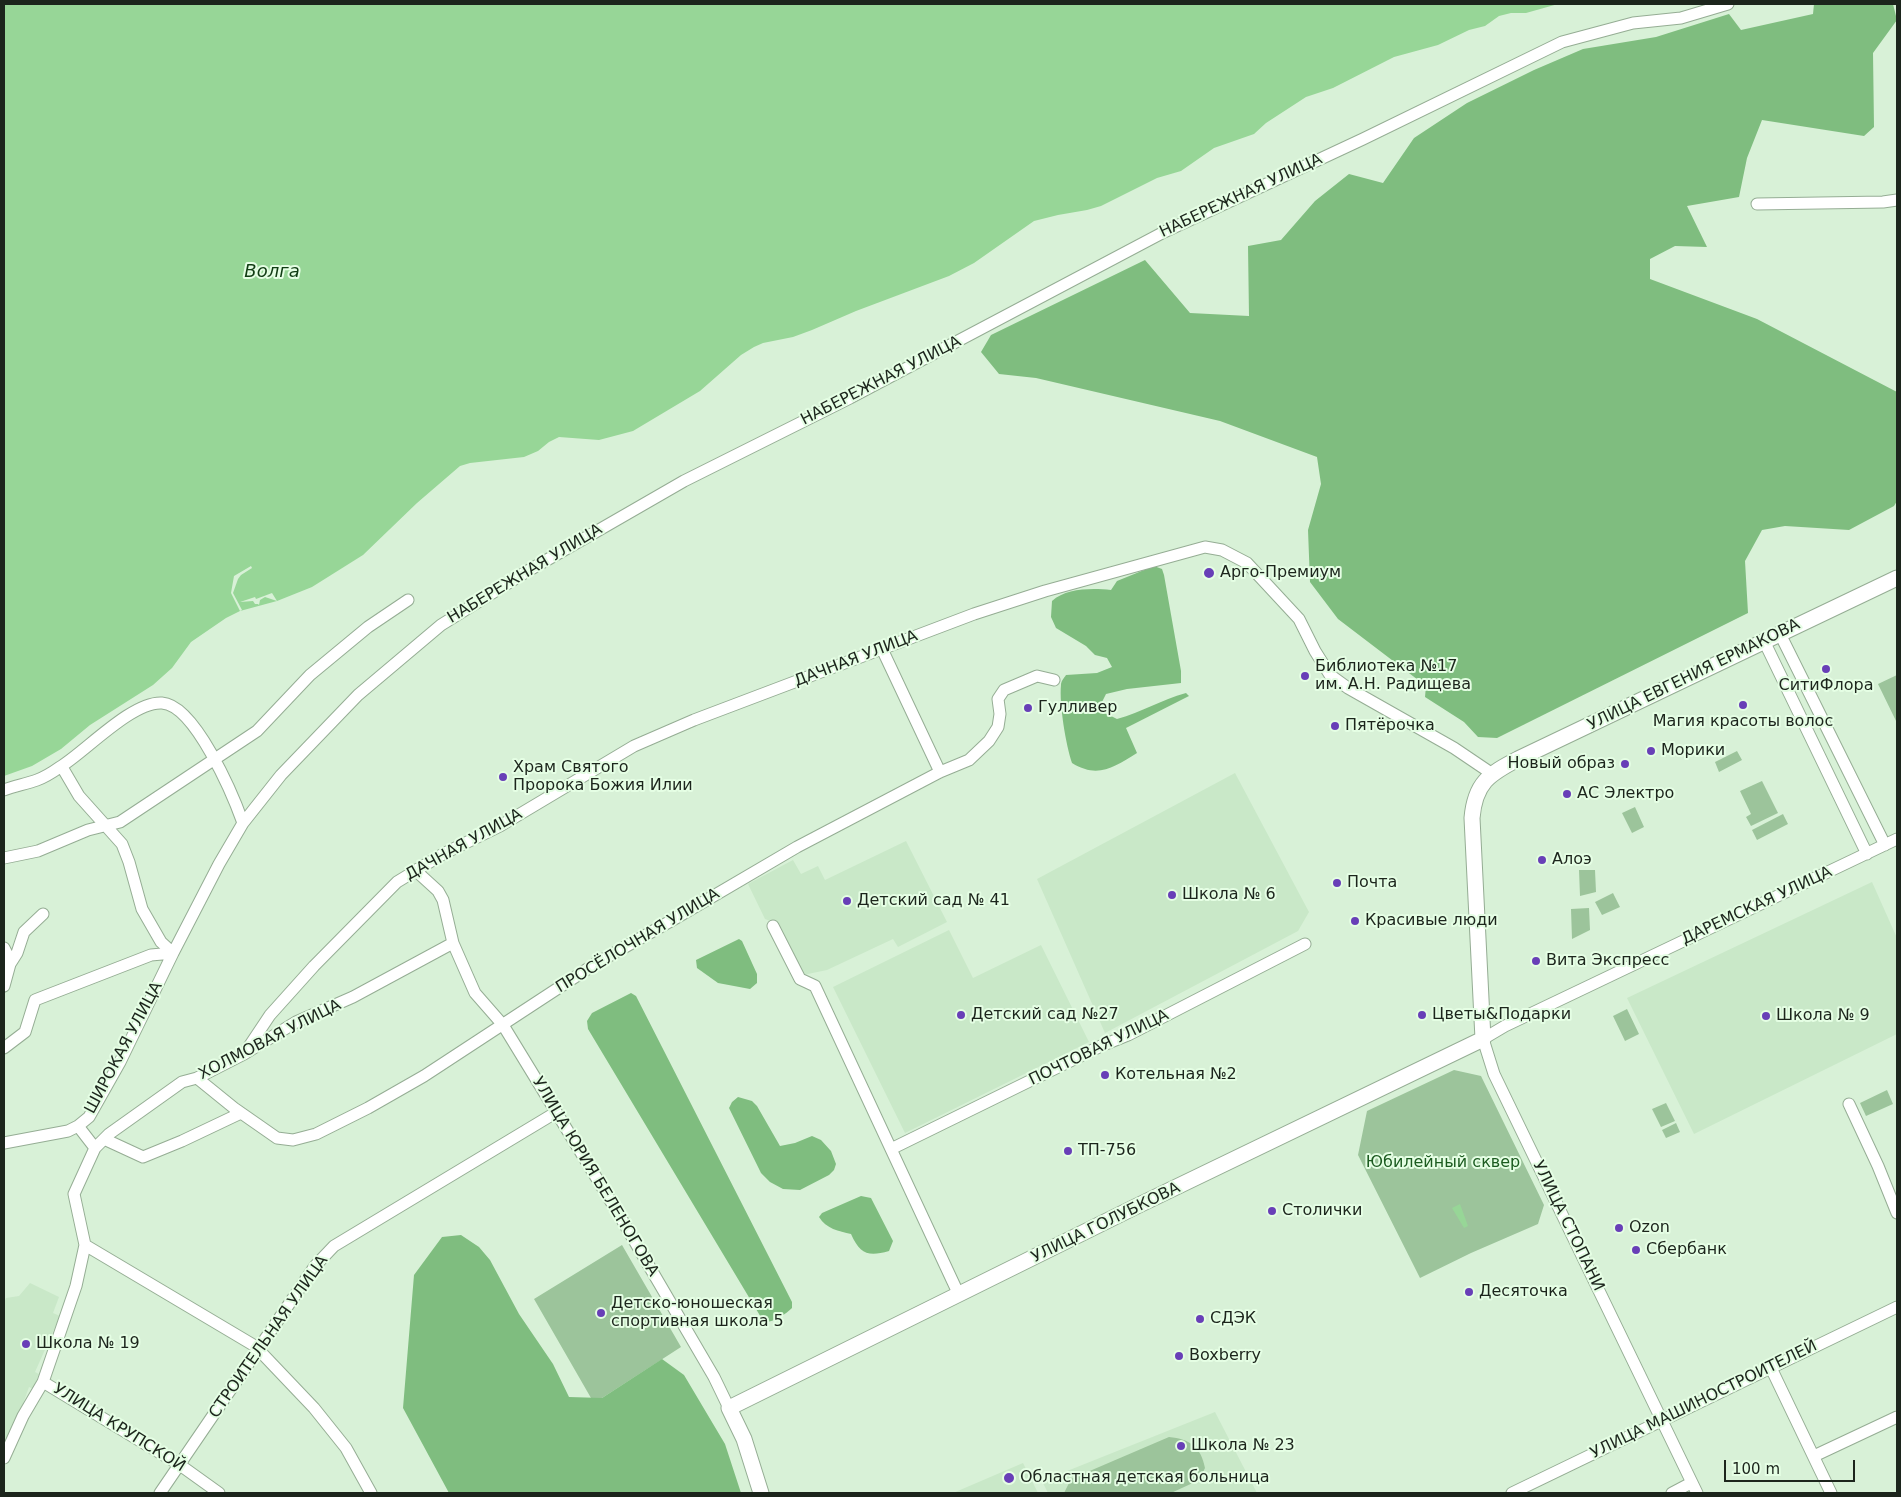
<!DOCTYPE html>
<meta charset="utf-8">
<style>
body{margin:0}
#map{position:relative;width:1901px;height:1497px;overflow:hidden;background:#d8f1d7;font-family:"DejaVu Sans",sans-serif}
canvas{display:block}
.frame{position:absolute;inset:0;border:5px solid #1c251c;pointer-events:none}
.scale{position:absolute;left:1724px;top:1460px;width:131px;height:22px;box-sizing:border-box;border:2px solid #1c251c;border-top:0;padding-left:6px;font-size:15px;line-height:18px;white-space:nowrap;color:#1c251c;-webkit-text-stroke:4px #e5fee4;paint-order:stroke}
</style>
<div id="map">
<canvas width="1901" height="1497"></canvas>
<div class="frame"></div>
<div class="scale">100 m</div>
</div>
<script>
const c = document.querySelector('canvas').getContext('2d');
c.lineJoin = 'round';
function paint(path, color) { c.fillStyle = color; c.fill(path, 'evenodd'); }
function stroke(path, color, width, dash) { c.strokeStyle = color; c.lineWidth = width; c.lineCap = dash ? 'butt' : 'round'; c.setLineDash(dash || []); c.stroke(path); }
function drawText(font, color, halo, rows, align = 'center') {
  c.font = font + ' "DejaVu Sans",sans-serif'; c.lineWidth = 4; c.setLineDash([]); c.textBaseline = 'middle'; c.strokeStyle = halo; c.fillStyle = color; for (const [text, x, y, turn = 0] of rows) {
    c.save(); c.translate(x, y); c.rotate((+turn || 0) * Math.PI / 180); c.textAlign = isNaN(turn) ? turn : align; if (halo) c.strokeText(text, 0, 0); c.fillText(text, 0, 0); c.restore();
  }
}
paint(new Path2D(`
 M1235 773 1309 912 1298 931 1105 1033 1037 879Z
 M906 841 947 922 898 947 893 939 827 970 803 975 778 924 765 919 748 884 793 860 801 874 818 866 825 880Z
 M1872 882 1897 938V1034L1694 1134 1627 998Z
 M949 930 973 978 1041 945 1089 1042 905 1133 833 987Z
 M30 1283 59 1297 53 1313 60 1316 35 1372 39 1374 33 1389 29 1387 19 1415 4 1448V1303L6 1298 19 1296Z
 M1215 1412 1257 1493H1048L1042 1481Z
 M1023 1463 1038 1493H953Z`), '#c9e8c8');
paint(new Path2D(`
 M1897 675V723L1878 684Z
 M1737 751 1742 760 1719 772 1715 762Z
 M1762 781 1778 813 1751 826 1746 817 1751 814 1740 791Z
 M1635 807 1644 827 1632 833 1622 813Z
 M1783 814 1788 824 1757 840 1752 830Z
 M1579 870H1595L1596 892 1580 896Z
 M1613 893 1620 907 1602 915 1595 902Z
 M1589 908 1590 930 1572 939 1571 909Z
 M1627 1009 1639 1034 1625 1041 1613 1016Z
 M1454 1070 1481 1076 1544 1205 1538 1224 1471 1253 1420 1278 1358 1155 1367 1111Z
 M1887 1090 1893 1104 1866 1116 1860 1103Z
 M1666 1103 1675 1121 1661 1127 1652 1109Z
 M1676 1123 1680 1132 1666 1138 1662 1130Z
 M622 1245 681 1347 602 1398H591L534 1299Z
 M1169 1437C1190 1439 1201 1447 1205 1468L1200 1478 1195 1482 1171 1493H1064L1071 1479Z`), '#9cc49b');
paint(new Path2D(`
 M1814 4H1893L1897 20 1873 53 1874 127 1864 136 1762 120 1747 158 1739 197 1687 206 1707 247 1675 246 1650 259V279L1757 319 1897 392V501L1894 506 1849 530 1785 526 1762 530 1745 561 1748 613 1497 738 1478 737 1464 722 1425 697 1426 686 1338 619 1310 582 1308 530 1321 484 1317 457 1220 421 1036 378 999 374 981 352 991 335 1145 260 1190 313 1249 316 1248 246 1281 240 1315 201 1349 174 1383 183 1414 138 1467 103 1534 70 1583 49 1656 37 1729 14 1741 30 1813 14Z
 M1154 566 1162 569 1164 575 1181 671V683L1127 689 1106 694 1102 702 1103 712 1117 719C1142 712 1161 700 1186 693L1189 696 1126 728 1137 753C1114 767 1098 779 1072 763 1066 745 1059 704 1061 685 1061 681 1064 678 1066 675L1097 673 1112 667 1107 658 1095 655 1086 646 1056 628 1051 617 1052 601C1066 588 1092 588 1111 590L1117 581Z
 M739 939 742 941 757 974V983L750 989 718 983 697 968 696 960Z
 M631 993 636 996 792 1302V1308C786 1314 774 1322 765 1322L762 1319 588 1029 587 1021 592 1013Z
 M738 1097 752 1101 757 1106 780 1146 795 1143 812 1136 821 1140 831 1151 836 1164 834 1170 829 1175 800 1190 783 1189 770 1182 761 1173 729 1108 732 1102Z
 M861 1196 871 1198 893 1241 889 1251C868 1257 860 1254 851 1234 839 1231 826 1229 819 1217L822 1213Z
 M461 1235 479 1247 490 1260 519 1314 553 1364 569 1397 602 1398 662 1359 684 1375 725 1444 741 1493H449L403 1408 414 1275 442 1237Z`), '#7fbd7f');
paint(new Path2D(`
 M4 4H1558L1526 13H1511L1499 16 1485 26 1469 30 1438 45 1394 57 1333 88 1306 97 1266 123 1254 134 1214 148 1181 171 1157 178 1101 206 1087 210 1058 215 1034 221 974 263 949 276 856 311 812 330 793 337 763 343 754 347 741 355 700 391 633 431 599 440 559 437 549 442 538 451 524 457 470 463 460 466 417 503 363 555 312 587 277 601 240 611 226 618 191 642 172 668 153 685 90 725 61 749 32 766 4 776Z
 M1460 1204 1468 1226 1464 1228 1452 1208Z`), '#97d697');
paint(new Path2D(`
 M251 566 252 568 241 575 238 579 233 593 242 610 240 611 231 593 234 576Z
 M272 593 277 601 265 597 260 600 259 605 258 604H255L253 601 240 602 255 597 256 599Z`), '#d8f1d7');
const minor = new Path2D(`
 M1757 204 1883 202 1897 200
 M1780 634 1885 845
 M1764 641 1867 854
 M882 649 940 772
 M62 767 79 796 122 844 129 862 142 909 161 942 173 953
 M4 790C14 786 26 784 37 780 45 777 53 772 60 767 85 752 132 701 162 703 195 705 233 795 243 823
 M4 858 38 851 88 830 120 822 257 731 310 675 368 627 408 600
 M415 870 438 891 443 900 453 943 475 993 503 1025 621 1218 714 1377 729 1408
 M773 926 800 979 815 986 959 1295
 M4 948 7 954 10 964
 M4 986 10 964 17 953 24 932 43 914
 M4 1048 25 1032 35 1000 151 955 173 953
 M244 1054 270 1015 314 966 397 882 443 854 500 826 634 746 694 720 974 614 1045 591 1205 547 1222 550 1247 563 1299 619 1315 651 1330 675 1348 688 1454 748 1491 773
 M197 1078 234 1108 277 1138 293 1140 316 1134 368 1108 424 1076 595 964 676 918 797 847 940 772 969 760 989 741 998 727 1000 714 998 699 1004 690 1037 676 1054 680
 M1849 1104 1878 1166 1897 1213
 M78 1126 95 1148
 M104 1139 143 1157 182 1141 241 1113
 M4 1143 68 1131 78 1126 89 1117 120 1062 173 953 219 864 243 823 281 775 358 695 441 625 526 572 684 481 850 398 1164 232 1363 139 1562 42 1633 23 1681 18 1728 4
 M891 1149 1101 1046 1128 1035 1305 944
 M85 1245 255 1346 314 1408 346 1448 371 1493
 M1771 1368 1831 1493
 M43 1382 180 1465 219 1493
 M1814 1456 1897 1417
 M4 1458 23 1416 43 1382 76 1286 85 1245 74 1194 95 1148 109 1134 182 1082 197 1078 244 1054 296 1022 353 997 453 943
 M160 1493 315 1266 334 1246 555 1113
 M1512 1493 1897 1307
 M1672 1493 1691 1483
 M1697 1493 1494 1074 1483 1039 1505 1026 1897 839`);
const major = new Path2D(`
 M761 1493 744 1439 729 1408 1137 1206 1483 1039 1472 818C1475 783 1489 774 1518 759L1897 578`);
stroke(minor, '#95ad94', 13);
stroke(major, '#95ad94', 17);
stroke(minor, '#fff', 11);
stroke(major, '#fff', 15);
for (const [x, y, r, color] of [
 [1209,573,6,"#683fb7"],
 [1826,669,5,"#683fb7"],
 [1305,676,5,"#683fb7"],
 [1743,705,5,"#683fb7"],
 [1028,708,5,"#683fb7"],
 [1335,726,5,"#683fb7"],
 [1651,751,5,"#683fb7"],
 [1625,764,5,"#683fb7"],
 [503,777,5,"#683fb7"],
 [1567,794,5,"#683fb7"],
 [1542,860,5,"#683fb7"],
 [1337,883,5,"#683fb7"],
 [1172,895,5,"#683fb7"],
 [847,901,5,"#683fb7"],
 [1355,921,5,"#683fb7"],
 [1536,961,5,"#683fb7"],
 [961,1015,5,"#683fb7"],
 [1422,1015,5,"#683fb7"],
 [1766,1016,5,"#683fb7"],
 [1105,1075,5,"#683fb7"],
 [1068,1151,5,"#683fb7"],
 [1272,1211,5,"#683fb7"],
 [1619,1228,5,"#683fb7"],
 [1636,1250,5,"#683fb7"],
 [1469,1292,5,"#683fb7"],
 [601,1313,5,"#683fb7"],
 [1200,1319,5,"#683fb7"],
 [26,1344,5,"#683fb7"],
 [1179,1356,5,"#683fb7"],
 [1181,1446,5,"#683fb7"],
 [1009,1478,6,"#683fb7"]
]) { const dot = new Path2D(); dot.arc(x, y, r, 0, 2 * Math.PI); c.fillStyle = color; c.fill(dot); stroke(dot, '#e5fee4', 2); }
drawText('16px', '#1c251c', '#e5fee4', [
 ["НАБЕРЕЖНАЯ УЛИЦА",1241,196,-25],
 ["НАБЕРЕЖНАЯ УЛИЦА",881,381,-27],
 ["НАБЕРЕЖНАЯ УЛИЦА",525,574,-31],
 ["ДАЧНАЯ УЛИЦА",856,659,-21],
 ["УЛИЦА ЕВГЕНИЯ ЕРМАКОВА",1694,675,-26],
 ["ДАЧНАЯ УЛИЦА",464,845,-29],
 ["ДАРЕМСКАЯ УЛИЦА",1757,906,-25],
 ["ПРОСЁЛОЧНАЯ УЛИЦА",638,941,-31],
 ["ХОЛМОВАЯ УЛИЦА",270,1040,-27],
 ["ШИРОКАЯ УЛИЦА",124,1048,-62],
 ["ПОЧТОВАЯ УЛИЦА",1099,1048,-26],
 ["УЛИЦА ЮРИЯ БЕЛЕНОГОВА",595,1177,59],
 ["УЛИЦА ГОЛУБКОВА",1106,1223,-26],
 ["УЛИЦА СТОПАНИ",1568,1226,64],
 ["СТРОИТЕЛЬНАЯ УЛИЦА",269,1337,-55],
 ["УЛИЦА МАШИНОСТРОИТЕЛЕЙ",1704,1400,-26],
 ["УЛИЦА КРУПСКОЙ",119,1428,32]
]);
drawText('16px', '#1c251c', '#e5fee4', [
 ["Арго-Премиум",1220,573],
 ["Библиотека №17",1315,667],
 ["им. А.Н. Радищева",1315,685],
 ["СитиФлора",1826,686,"center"],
 ["Гулливер",1038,708],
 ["Магия красоты волос",1743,722,"center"],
 ["Пятёрочка",1345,726],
 ["Морики",1661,751],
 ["Новый образ",1615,764,"right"],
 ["Храм Святого",513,768],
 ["Пророка Божия Илии",513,786],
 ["АС Электро",1577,794],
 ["Алоэ",1552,860],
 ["Почта",1347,883],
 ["Школа № 6",1182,895],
 ["Детский сад № 41",857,901],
 ["Красивые люди",1365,921],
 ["Вита Экспресс",1546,961],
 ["Детский сад №27",971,1015],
 ["Цветы&Подарки",1432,1015],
 ["Школа № 9",1776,1016],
 ["Котельная №2",1115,1075],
 ["ТП-756",1078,1151],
 ["Столички",1282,1211],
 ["Ozon",1629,1228],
 ["Сбербанк",1646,1250],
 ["Десяточка",1479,1292],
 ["Детско-юношеская",611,1304],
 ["спортивная школа 5",611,1322],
 ["СДЭК",1210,1319],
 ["Школа № 19",36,1344],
 ["Boxberry",1189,1356],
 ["Школа № 23",1191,1446],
 ["Областная детская больница",1020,1478]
], 'left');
drawText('16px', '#1c5b20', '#e5fee4', [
 ["Юбилейный сквер",1443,1163]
]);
drawText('italic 18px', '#103c13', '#e5fee4', [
 ["Волга",272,272]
]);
</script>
